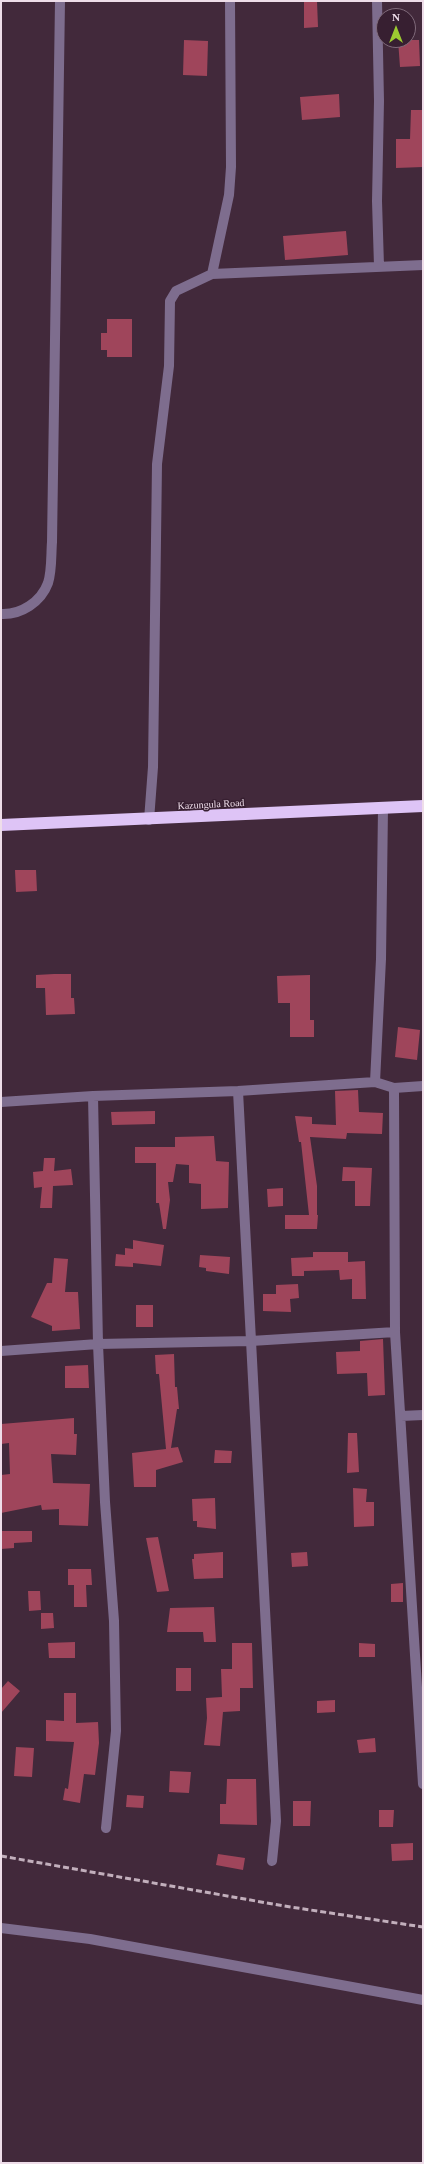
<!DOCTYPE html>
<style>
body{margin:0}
#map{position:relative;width:424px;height:2164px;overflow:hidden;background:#42293b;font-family:"Times New Roman",serif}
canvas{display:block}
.frame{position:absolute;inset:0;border:2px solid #eedde9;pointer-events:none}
.north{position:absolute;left:376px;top:8px;width:40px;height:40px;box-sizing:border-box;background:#371f31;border:1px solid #806b7b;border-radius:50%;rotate:0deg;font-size:11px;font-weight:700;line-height:16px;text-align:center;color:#eedde9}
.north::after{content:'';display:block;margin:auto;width:14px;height:18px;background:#9cca31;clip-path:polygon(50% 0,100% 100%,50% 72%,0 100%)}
</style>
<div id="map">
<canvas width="424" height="2164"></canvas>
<div class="frame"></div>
<div class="north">N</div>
</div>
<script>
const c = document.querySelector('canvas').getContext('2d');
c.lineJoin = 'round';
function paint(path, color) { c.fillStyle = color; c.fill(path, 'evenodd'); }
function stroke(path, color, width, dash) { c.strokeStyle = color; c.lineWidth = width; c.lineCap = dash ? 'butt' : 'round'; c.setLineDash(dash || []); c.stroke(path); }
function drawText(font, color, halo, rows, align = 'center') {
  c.font = font + ' "Times New Roman",serif'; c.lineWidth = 3; c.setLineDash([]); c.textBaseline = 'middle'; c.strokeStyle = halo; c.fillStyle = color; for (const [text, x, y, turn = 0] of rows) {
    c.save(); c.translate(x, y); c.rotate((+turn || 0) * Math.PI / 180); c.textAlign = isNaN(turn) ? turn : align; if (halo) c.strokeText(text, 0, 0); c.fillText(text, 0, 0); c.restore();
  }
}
paint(new Path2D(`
 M304 1H317L318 27 304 28Z
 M184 40 208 41 207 76 183 75Z
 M398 40H419L420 66 400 67Z
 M339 94 340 117 302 120 300 97Z
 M411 110H423V167L396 168V139H410Z
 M346 231 348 255 285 260 283 236Z
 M107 319H132V357H107V350H101V333H107Z
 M15 870H36L37 891 16 892Z
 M54 974H71V998H74L75 1014 46 1015 45 988H36V975Z
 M310 975V1020H314V1037H290V1003H278L277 976Z
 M398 1027 420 1030 417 1060 395 1057Z
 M358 1090 359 1112 383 1113 382 1134 347 1133 346 1139 310 1137 317 1186V1215H311H318L317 1229H285V1215H309L301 1142H299L295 1116 312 1117V1124L336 1125 335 1091Z
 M155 1111V1124L112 1125 111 1112Z
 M214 1136 216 1161 229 1162 228 1208 201 1209V1184L189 1183V1165L176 1164 173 1182H168L170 1200 166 1229H163L159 1203H156V1163H135V1147H175V1137Z
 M44 1158H55L54 1171 71 1169 73 1185 53 1186 52 1208H40L42 1187 34 1188 33 1172 43 1171Z
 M343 1167 372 1168 370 1206H355V1181H342Z
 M283 1188V1206L268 1207 267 1189Z
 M133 1240 164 1245 161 1266 133 1263V1267L115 1266 116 1254 125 1255V1248L133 1249Z
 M313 1252H348V1262L365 1261 366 1299H352V1279L340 1280 339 1270 304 1271V1276H292L291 1258 313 1257Z
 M200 1255 230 1257 229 1274 206 1271V1268L199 1267Z
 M54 1258 68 1259 65 1292H78L80 1329 52 1331V1326L31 1317 47 1283H52Z
 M298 1284 299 1298 290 1299 291 1312 263 1311V1294H276V1285Z
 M136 1305H153V1327H136Z
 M383 1339 385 1395 368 1396 367 1373 337 1374 336 1352 360 1351V1341Z
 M174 1354 175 1387H177L179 1409H177L171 1448 178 1447 183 1462 156 1470V1487H134L132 1453 166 1449 159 1374H156L155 1355Z
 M88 1365 89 1388H65V1366Z
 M74 1418V1434H77L76 1455 51 1454 53 1483 90 1484 88 1526 59 1525V1509L42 1510 41 1505 1 1513V1475L10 1474 9 1443 1 1444V1424Z
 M348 1433H357L359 1472 347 1473Z
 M215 1450 232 1451 231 1463H214Z
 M353 1488 367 1489 366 1502H374V1526L354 1527Z
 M215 1498 216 1529 197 1527V1521H193L192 1499Z
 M1 1531H32V1542L14 1543V1548L1 1549Z
 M158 1537 169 1591 157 1592 146 1538Z
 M223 1552V1578L194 1579 192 1559H194V1554Z
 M307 1552 308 1566 292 1567 291 1553Z
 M68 1569H91L92 1585H86L87 1607H74V1585H68Z
 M403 1583V1602H391V1584Z
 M28 1591H40L41 1610 29 1611Z
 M214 1607 216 1642H204L203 1632H167L170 1608Z
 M41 1613H53L54 1628 41 1629Z
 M75 1642V1658H49L48 1643Z
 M232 1643H252L253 1688H240V1711L223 1712 220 1746 204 1745 207 1718 206 1698 222 1697 221 1669H232Z
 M359 1643 375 1644V1657H359Z
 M176 1668H191V1691H176Z
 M8 1681 20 1691 1 1713V1689Z
 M64 1693H76V1723L98 1722 99 1743 95 1775 84 1774 80 1803 63 1800 65 1788 68 1789 74 1742 46 1741V1720L64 1721Z
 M335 1700V1712L317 1713V1701Z
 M375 1738 376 1752 359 1753 357 1740Z
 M16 1747 34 1748 32 1777 14 1776Z
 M170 1771 191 1772 189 1793 169 1792Z
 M227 1779H256L257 1825 220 1824V1804H226Z
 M127 1795 144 1796 143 1808 126 1807Z
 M293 1801H311L310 1826H293Z
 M379 1810H394L393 1827H379Z
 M413 1843V1860L392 1861 391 1844Z
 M218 1854 245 1858 243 1870 216 1865Z`), '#9f455b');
stroke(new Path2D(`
 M377 1 379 101 377 201 379 266
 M212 274 229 195 231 167 230 1
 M1 614C21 615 41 602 48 583 52 571 51 554 52 542L60 1
 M149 820 153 767 157 464 169 366 170 301 176 291 212 274 423 265
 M375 1082 394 1088 395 1332 423 1784
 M394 1088 423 1086
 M238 1091 276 1821 272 1861
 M93 1096 98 1344 105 1502 114 1621 116 1731 106 1828
 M1 1102 93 1096 238 1091 375 1082 381 959 383 808
 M1 1351 98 1344 251 1341 395 1332
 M401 1416 423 1415
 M1 1928 90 1939 423 2000`), '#7e6d8e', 10);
stroke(new Path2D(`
 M1 825 423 806`), '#dec4f6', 12);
stroke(new Path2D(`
 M1 1856 284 1906 423 1927`), '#c2afbc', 3, [6, 3]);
drawText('10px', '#eedde9', '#371f31', [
 ["Kazungula Road",211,805,-3]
]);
</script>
